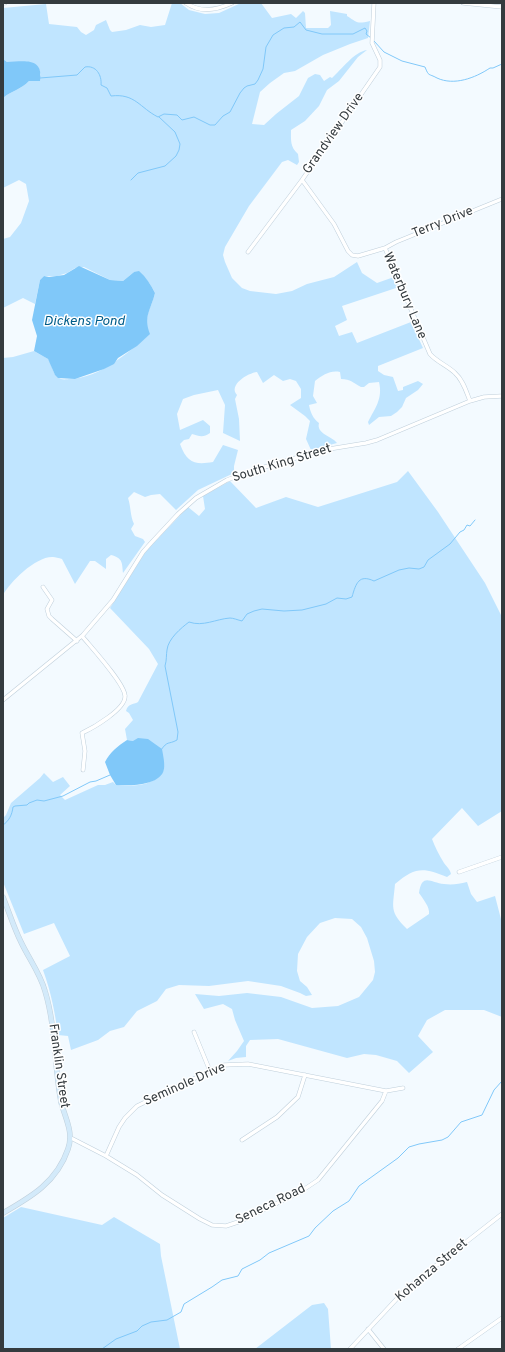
<!DOCTYPE html>
<style>
body{margin:0}
#map{position:relative;width:505px;height:1352px;overflow:hidden;background:#f3faff;font-family:Overpass,sans-serif}
canvas{display:block}
.frame{position:absolute;inset:0;border:4px solid #343b3f;pointer-events:none}
</style>
<div id="map">
<canvas width="505" height="1352"></canvas>
<div class="frame"></div>
</div>
<script>
const c = document.querySelector('canvas').getContext('2d');
c.lineJoin = 'round';
function paint(path, color) { c.fillStyle = color; c.fill(path, 'evenodd'); }
function stroke(path, color, width, dash) { c.strokeStyle = color; c.lineWidth = width; c.lineCap = dash ? 'butt' : 'round'; c.setLineDash(dash || []); c.stroke(path); }
function drawText(font, color, halo, rows, align = 'center') {
  c.font = font + ' Overpass,sans-serif'; c.lineWidth = 3; c.setLineDash([]); c.textBaseline = 'middle'; c.strokeStyle = halo; c.fillStyle = color; for (const [text, x, y, turn = 0] of rows) {
    c.save(); c.translate(x, y); c.rotate((+turn || 0) * Math.PI / 180); c.textAlign = isNaN(turn) ? turn : align; if (halo) c.strokeText(text, 0, 0); c.fillText(text, 0, 0); c.restore();
  }
}
paint(new Path2D(`
 M172 3H180L189 10 205 14 219 13 241 3H261L272 18 291 14 296 18 303 11 305 13 306 28H328L331 25 330 11 347 14V16C358 23 357 24 370 21L368 38 350 44 323 55 295 71 284 73 270 83 260 92 252 124 264 125 276 114 299 96 308 78 315 74 320 75 324 81 330 77 332 78C342 69 354 52 367 50L358 57 339 81 327 90 319 106 305 121 291 130C291 140 290 147 298 154L299 162 297 165 288 160 282 162 249 206 225 247 223 255 225 262 232 278 242 288 250 291 276 294 292 291 307 284 334 277 357 262 362 273 377 283 394 277 399 287 342 306 347 320 335 326 339 336 352 332 357 343 411 322 423 348 378 366V371L384 375 393 377 398 391 403 390V387L418 381 423 384 418 390 406 398 402 407 397 412 391 416 379 417 369 425 368 422C375 408 383 399 379 382L369 383 364 387H361C353 383 351 379 341 379L340 372C330 370 323 375 315 381L313 396 317 403 309 405C310 411 313 419 319 423 316 434 332 436 337 443L311 450 306 439 310 421 305 416 290 405 301 398V389L296 381 290 379 283 381 274 375 263 383 257 372C248 373 228 385 237 395L235 399 239 419 240 441 223 433 225 405 218 390 194 395 183 399 177 414 180 430 203 420 210 426V433C203 438 199 436 192 434L189 439 184 440 180 444C187 463 195 465 213 462L223 445 238 450 234 466V473L198 490 176 510 160 494 151 495 145 497 134 492 128 498C131 507 130 515 134 524L131 529 135 536 143 539 145 542 123 573C122 563 123 558 111 555L106 559V569L95 561H90L75 584 62 559C59 558 55 557 53 557 36 556 10 582 3 595V358L13 357 34 351C38 354 44 356 48 359 53 365 52 376 61 379 64 380 68 379 70 379 100 378 128 353 149 334 143 315 151 310 155 293 150 283 145 275 134 272L123 281 110 280 84 267 75 268 67 273 57 276H44L40 280 35 304 23 298 3 308V239L10 237 21 223 29 201 26 184 19 180 3 188V98C11 91 22 89 29 81H37L41 75 38 67 13 62H7L3 59V8L46 4 49 24 77 27 81 32 86 35 94 30 96 25 106 20 110 30 112 32 126 30 140 25 151 27 165 25Z
 M408 471 438 512 485 583 502 617V811L478 826 462 808 432 839C435 847 439 855 444 863 447 867 450 869 451 874L447 877C423 867 415 867 395 884 393 908 389 911 407 929L429 914C430 907 423 899 419 893 422 872 431 883 444 884 452 885 459 884 467 882L471 894 477 902 495 896 502 923V1017L484 1010H445L427 1020 418 1036 433 1052 409 1073 397 1061 376 1055 364 1054 347 1058 278 1039 250 1040 246 1046V1057L236 1058 228 1061 237 1051 244 1041 235 1020 232 1009 223 1004 204 1009 195 994 219 996 247 993 281 997 312 1008 338 1006 359 997 373 980 375 972 374 961 367 938 361 927 352 919 335 918 320 923 307 937 298 954 297 971 300 981 307 987 312 995 306 996 300 993 281 986 248 981 209 986 179 985 166 989 157 1001 137 1011 124 1027 110 1031 98 1040 71 1050 68 1036 58 1035C55 1012 51 992 43 970L70 956 54 923 24 934 3 882V818L6 815 11 803 40 778 44 773 53 782 63 777 70 786 60 795 65 800 98 785H105L113 782 116 785C133 787 156 786 164 769L133 741 127 740 125 729 133 720 129 713 126 711C128 703 133 705 138 702L158 664 149 649 110 608 146 551 188 507 199 516 205 509 203 496 230 481 256 508 286 497 318 507 397 482Z
 M21 1207 102 1225 114 1217 160 1244 161 1256 180 1349H3V1218Z
 M324 1303 328 1309 331 1349H255L312 1305Z`), '#c0e5ff');
paint(new Path2D(`
 M3 59 7 62C22 62 44 56 40 81H29C22 89 11 91 3 98Z
 M79 266 110 280 123 281 134 272 139 271C146 277 151 285 155 293 151 310 143 316 150 334L137 346 118 358 114 364 104 369 75 379 58 378 55 375 48 359 34 351 37 336 32 320 40 280 44 276 49 277 64 275Z
 M138 738 148 739 162 749C163 755 165 763 164 769 161 786 129 786 116 785L110 775 105 762C110 752 118 746 127 740L133 741Z`), '#80c8f9');
stroke(new Path2D(`
 M374 41 384 52 402 61 425 67C429 77 428 73 437 78 454 86 475 78 490 68H493L502 64
 M40 78 77 75 85 67C96 65 102 75 101 85L107 88 111 96C135 93 140 108 158 117L164 114 177 115 182 120 194 117 210 125H215L223 116 230 112 240 93 244 88 247 86 255 84 258 80 263 69 266 47 273 35 284 28 294 27 300 22 306 30 322 34H353L365 28 367 31 366 34 371 38
 M131 180 138 173 165 166 176 156 179 150 180 144 175 132 159 117
 M161 750C168 740 168 745 177 740L178 732 165 666C167 659 166 655 167 650 168 639 181 628 189 622 203 627 216 619 230 618 233 618 238 620 242 621L247 614 254 611 262 609 284 611 302 610 326 604 337 598 346 599 352 597C356 583 359 574 374 581L399 570 409 568 419 569 424 567 428 560 450 544 460 532 464 530 467 525 470 526 475 520
 M3 825C9 821 12 815 13 807L15 806 27 805 29 803 37 800 44 801 63 796 90 782 96 781 110 775
 M102 1349 116 1339 137 1331 142 1326 151 1322 167 1320 181 1312 184 1304 212 1287 222 1280 238 1276 242 1269 260 1260 269 1253 309 1236 315 1228 333 1211 349 1201 359 1186 398 1158 409 1147 419 1144 442 1140 448 1137 461 1122 482 1115 494 1090 502 1081`), '#80c8f9', 1);
const minor = new Path2D(`
 M3 3H5
 M186 3C200 13 217 10 232 3
 M463 3 502 7
 M302 180 334 224 348 251 352 255 358 256 385 248 430 354C437 362 448 366 455 373 463 380 466 391 470 401
 M385 248 396 242 502 199
 M248 252 302 180 380 67V60L372 43 374 3
 M43 587 52 600 47 609 49 616 52 619 77 641
 M82 636C91 647 125 684 125 696 126 709 93 728 82 733L85 751 83 770
 M3 700 83 635 113 600 143 552 151 543 178 514 196 498 227 480 251 471 323 450 366 443 377 440 470 401 484 397 502 396
 M459 872 502 857
 M194 1032 210 1071
 M71 1138 106 1156 137 1175 162 1195 200 1219 212 1225 226 1226 241 1221 300 1192 318 1180 382 1101 386 1091 403 1088
 M242 1140 277 1117 298 1097 305 1075
 M106 1156 119 1127 125 1118 137 1106 210 1071 224 1065 248 1064 386 1091
 M368 1329 384 1349
 M350 1349 406 1289 502 1214
 M458 1349 502 1318`);
const secondary = new Path2D(`
 M3 897C9 912 14 928 21 942 29 959 40 973 45 991 56 1027 54 1065 61 1102 65 1118 74 1132 68 1149 57 1182 31 1197 3 1213`);
stroke(minor, '#bfcfdb', 4.5);
stroke(secondary, '#bfcfdb', 5.5);
stroke(minor, '#fff', 3.5);
stroke(secondary, '#d3eafa', 4.5);
drawText('13px', '#343b3f', '#fff', [
 ["Grandview Drive",334,134,-55],
 ["Terry Drive",443,223,-22],
 ["Waterbury Lane",404,296,67],
 ["South King Street",282,464,-17],
 ["Franklin Street",58,1066,82],
 ["Seminole Drive",185,1085,-24],
 ["Seneca Road",271,1205,-26],
 ["Kohanza Street",432,1271,-40]
]);
drawText('italic 14px', '#005d8a', '#fff', [
 ["Dickens Pond",84,322]
]);
</script>
